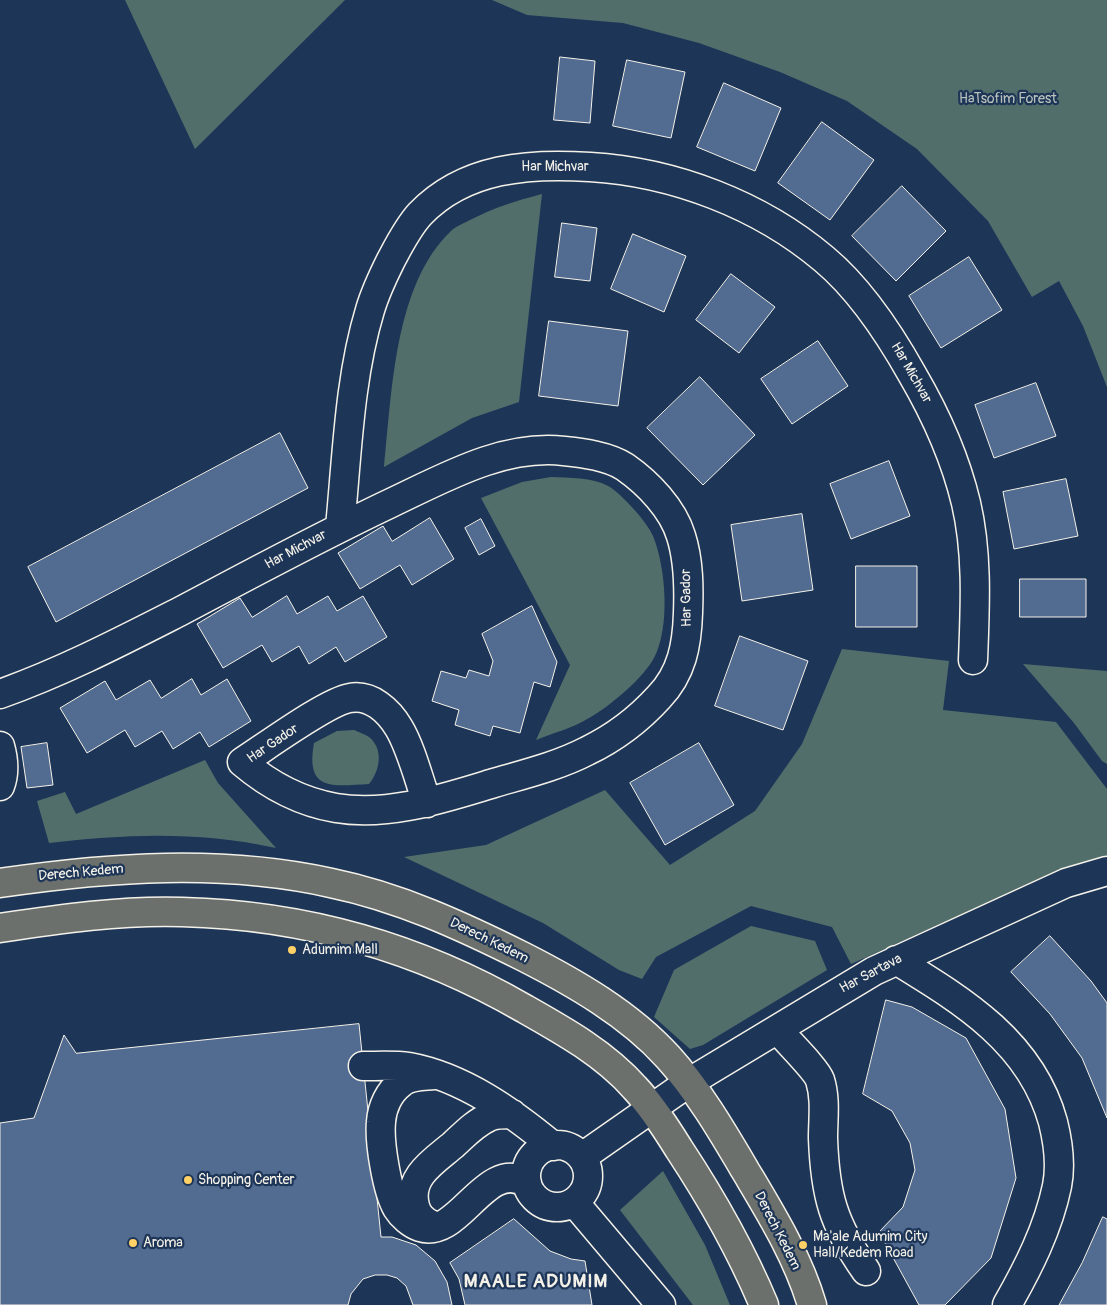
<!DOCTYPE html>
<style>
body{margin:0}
canvas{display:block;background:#1d3557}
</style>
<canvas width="1107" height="1305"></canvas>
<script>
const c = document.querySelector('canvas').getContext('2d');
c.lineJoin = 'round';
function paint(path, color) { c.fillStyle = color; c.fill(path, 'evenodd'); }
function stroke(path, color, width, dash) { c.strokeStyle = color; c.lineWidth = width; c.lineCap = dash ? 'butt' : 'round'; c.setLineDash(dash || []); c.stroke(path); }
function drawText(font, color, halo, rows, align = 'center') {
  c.font = font + ' Pangolin,sans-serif'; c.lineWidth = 4.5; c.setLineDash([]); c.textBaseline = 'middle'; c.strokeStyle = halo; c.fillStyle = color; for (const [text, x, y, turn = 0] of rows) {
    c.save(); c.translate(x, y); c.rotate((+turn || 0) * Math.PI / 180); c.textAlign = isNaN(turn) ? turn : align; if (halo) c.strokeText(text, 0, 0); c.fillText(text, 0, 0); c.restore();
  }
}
paint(new Path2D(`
 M125 0H345L195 149Z
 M492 0H1107V387L1083 326 1059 281 1032 297 988 221 917 149 847 101 780 72 699 43 623 23 527 15Z
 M542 194 519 402 472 418 384 467C392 393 394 285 451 231 455 227 462 224 468 221 493 208 515 201 542 194Z
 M551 477C569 478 592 477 608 486 621 493 647 522 653 536 666 568 670 625 655 656 645 677 609 707 589 718 573 728 553 733 536 740L570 665 481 498 522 482Z
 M842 649 949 661 943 710 1056 722 1107 789V864L1036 881 851 964 832 927 751 906 656 957 642 979 619 970 543 923 404 857 486 845 605 790 670 865 755 811 802 744Z
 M1023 664 1107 671V764L1102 761 1074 723Z
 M354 730C358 732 365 734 369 737 384 749 380 771 369 784 333 786 305 792 314 743L337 731Z
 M205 760 218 783 276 848C198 831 127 834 49 843L37 801 65 792 76 814Z
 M751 926 815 941 827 970 703 1045 690 1049 654 1017 674 970Z
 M663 1171 705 1245 730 1305H693L620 1210Z`), '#526e6b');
const building = new Path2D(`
 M560 57 595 61 590 123 554 120Z
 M627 60 685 72 671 138 613 126Z
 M724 83 781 108 755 171 697 147Z
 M822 122 874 160 830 220 778 183Z
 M902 186 946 231 896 281 852 236Z
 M562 223 597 228 590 281 555 277Z
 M633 234 686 256 664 312 611 289Z
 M969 257 1002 310 941 348 909 296Z
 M731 274 775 307 739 353 696 320Z
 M549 321 628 331 618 406 539 396Z
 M818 341 848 386 792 424 761 379Z
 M700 377 755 435 703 485 647 428Z
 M1036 383 1056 436 994 458 975 405Z
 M280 433 308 488 56 622 28 567Z
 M889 461 910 516 851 539 830 484Z
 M1066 479 1078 536 1014 549 1003 492Z
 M802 514 813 590 742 601 731 525Z
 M430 518 454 559 412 585 400 565 360 589 338 553 383 526 392 541Z
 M481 519 495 546 479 555 465 528Z
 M856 566H917V627H856Z
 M1020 579H1086V617H1020Z
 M287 596 297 614 328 596 337 611 363 596 387 637 345 662 336 647 309 664 299 646 272 662 262 645 223 668 197 624 240 598 252 617Z
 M532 606 557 662 550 687 534 682 520 733 493 726 490 736 455 725 459 710 432 701 441 671 466 678 469 670 489 676 493 661 482 634Z
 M740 636 808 661 783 730 715 706Z
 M192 679 201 695 227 679 251 721 209 747 200 732 173 749 162 731 135 747 125 730 87 753 60 708 105 681 116 700 150 680 161 698Z
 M47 743 53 785 27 788 21 747Z
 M699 743 734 805 665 845 630 783Z
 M1050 936 1091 981 1107 1003V1118L1082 1058 1050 1014 1011 972Z
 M886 1000 912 1007 966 1038 1005 1109 1016 1178 991 1258 945 1305H919L879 1232 903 1207 915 1170 910 1143 892 1111 863 1094Z
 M359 1024 381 1237H392L416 1245 435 1261 447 1282 452 1305H413L406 1286 397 1278 387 1275H375L363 1279 351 1294 348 1305H0V1123L34 1118 64 1035 76 1053Z
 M1103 1217 1107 1219V1305H1059L1082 1263Z
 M514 1219 550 1251 571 1259 585 1261 592 1305H465L459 1279 450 1263Z`);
paint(building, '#526b91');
stroke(building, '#f4f1e8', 1);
const minor = new Path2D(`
 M340 527C347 457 349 379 370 310 375 293 383 276 391 260 399 245 408 227 420 214 465 167 530 163 590 167 674 172 760 205 824 259 860 289 889 333 912 374 936 415 955 457 966 503 978 554 975 608 973 660
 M0 694C62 672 120 642 179 612 249 575 319 537 391 503 444 478 503 444 564 451 583 453 608 456 625 467 648 483 673 509 681 536 689 561 689 588 688 613 687 645 682 673 659 697 639 719 614 738 587 751 558 766 525 774 494 783 444 798 389 817 336 808 301 802 269 785 242 762 264 748 328 701 350 698 371 694 389 711 399 728 411 748 419 780 427 803
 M0 746C4 760 5 773 0 786
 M896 960C963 1001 1031 1042 1053 1122 1058 1142 1061 1166 1057 1186 1048 1229 1028 1268 1007 1305
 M778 1030C787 1041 816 1069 820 1080 826 1099 823 1119 823 1138 825 1195 833 1224 866 1271
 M363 1066C378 1066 395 1065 409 1067 463 1077 512 1112 553 1146
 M434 1075C422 1076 410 1075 401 1083 389 1092 382 1107 381 1122 379 1142 387 1191 397 1208 402 1216 411 1224 420 1227 460 1240 485 1157 527 1183
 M526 1176a31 31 0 1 1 62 0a31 31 0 1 1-62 0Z
 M582 1157 688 1083 874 971 1066 883 1107 871
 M574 1202 661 1305
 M432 1225C423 1221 417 1215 415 1206 407 1177 434 1161 453 1145 464 1135 475 1123 489 1117 495 1114 505 1114 512 1114`);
const major = new Path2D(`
 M0 883C110 867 222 859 331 883 399 897 462 926 524 957 575 983 629 1014 668 1057 698 1090 722 1131 745 1170 770 1212 798 1257 812 1305
 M0 928C59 919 122 910 182 912 306 915 418 947 525 1009 564 1031 605 1054 635 1088 652 1106 666 1128 679 1149 712 1199 741 1250 764 1305`);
stroke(minor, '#f4f1e8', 31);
stroke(major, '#f4f1e8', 31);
stroke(minor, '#1d3557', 28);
stroke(major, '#6b706d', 28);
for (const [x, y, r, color] of [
 [292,950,5,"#ffd166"],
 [188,1180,5,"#ffd166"],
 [133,1243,5,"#ffd166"],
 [803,1245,5,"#ffd166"]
]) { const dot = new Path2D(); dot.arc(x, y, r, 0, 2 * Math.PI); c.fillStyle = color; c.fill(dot); stroke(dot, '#1d3557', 2); }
drawText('14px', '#bbc3bc', '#1d3557', [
 ["HaTsofim Forest",1008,99]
]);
drawText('14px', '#f4f1e8', '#1d3557', [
 ["Har Michvar",555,167],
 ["Har Michvar",911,373,60],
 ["Har Michvar",296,550,-28],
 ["Har Gador",687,598,-91],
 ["Har Gador",273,744,-34],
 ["Derech Kedem",81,873,-5],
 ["Derech Kedem",489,941,26],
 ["Har Sartava",871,974,-28],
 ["Derech Kedem",777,1231,63]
]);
drawText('14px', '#f4f1e8', '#1d3557', [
 ["Adumim Mall",302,950],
 ["Shopping Center",198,1180],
 ["Ma'ale Adumim City",813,1237],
 ["Hall/Kedem Road",813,1253],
 ["Aroma",143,1243]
], 'left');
c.letterSpacing = '1px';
drawText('bold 19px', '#f4f1e8', '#1d3557', [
 ["MAALE ADUMIM",536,1282]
]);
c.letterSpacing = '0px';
</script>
